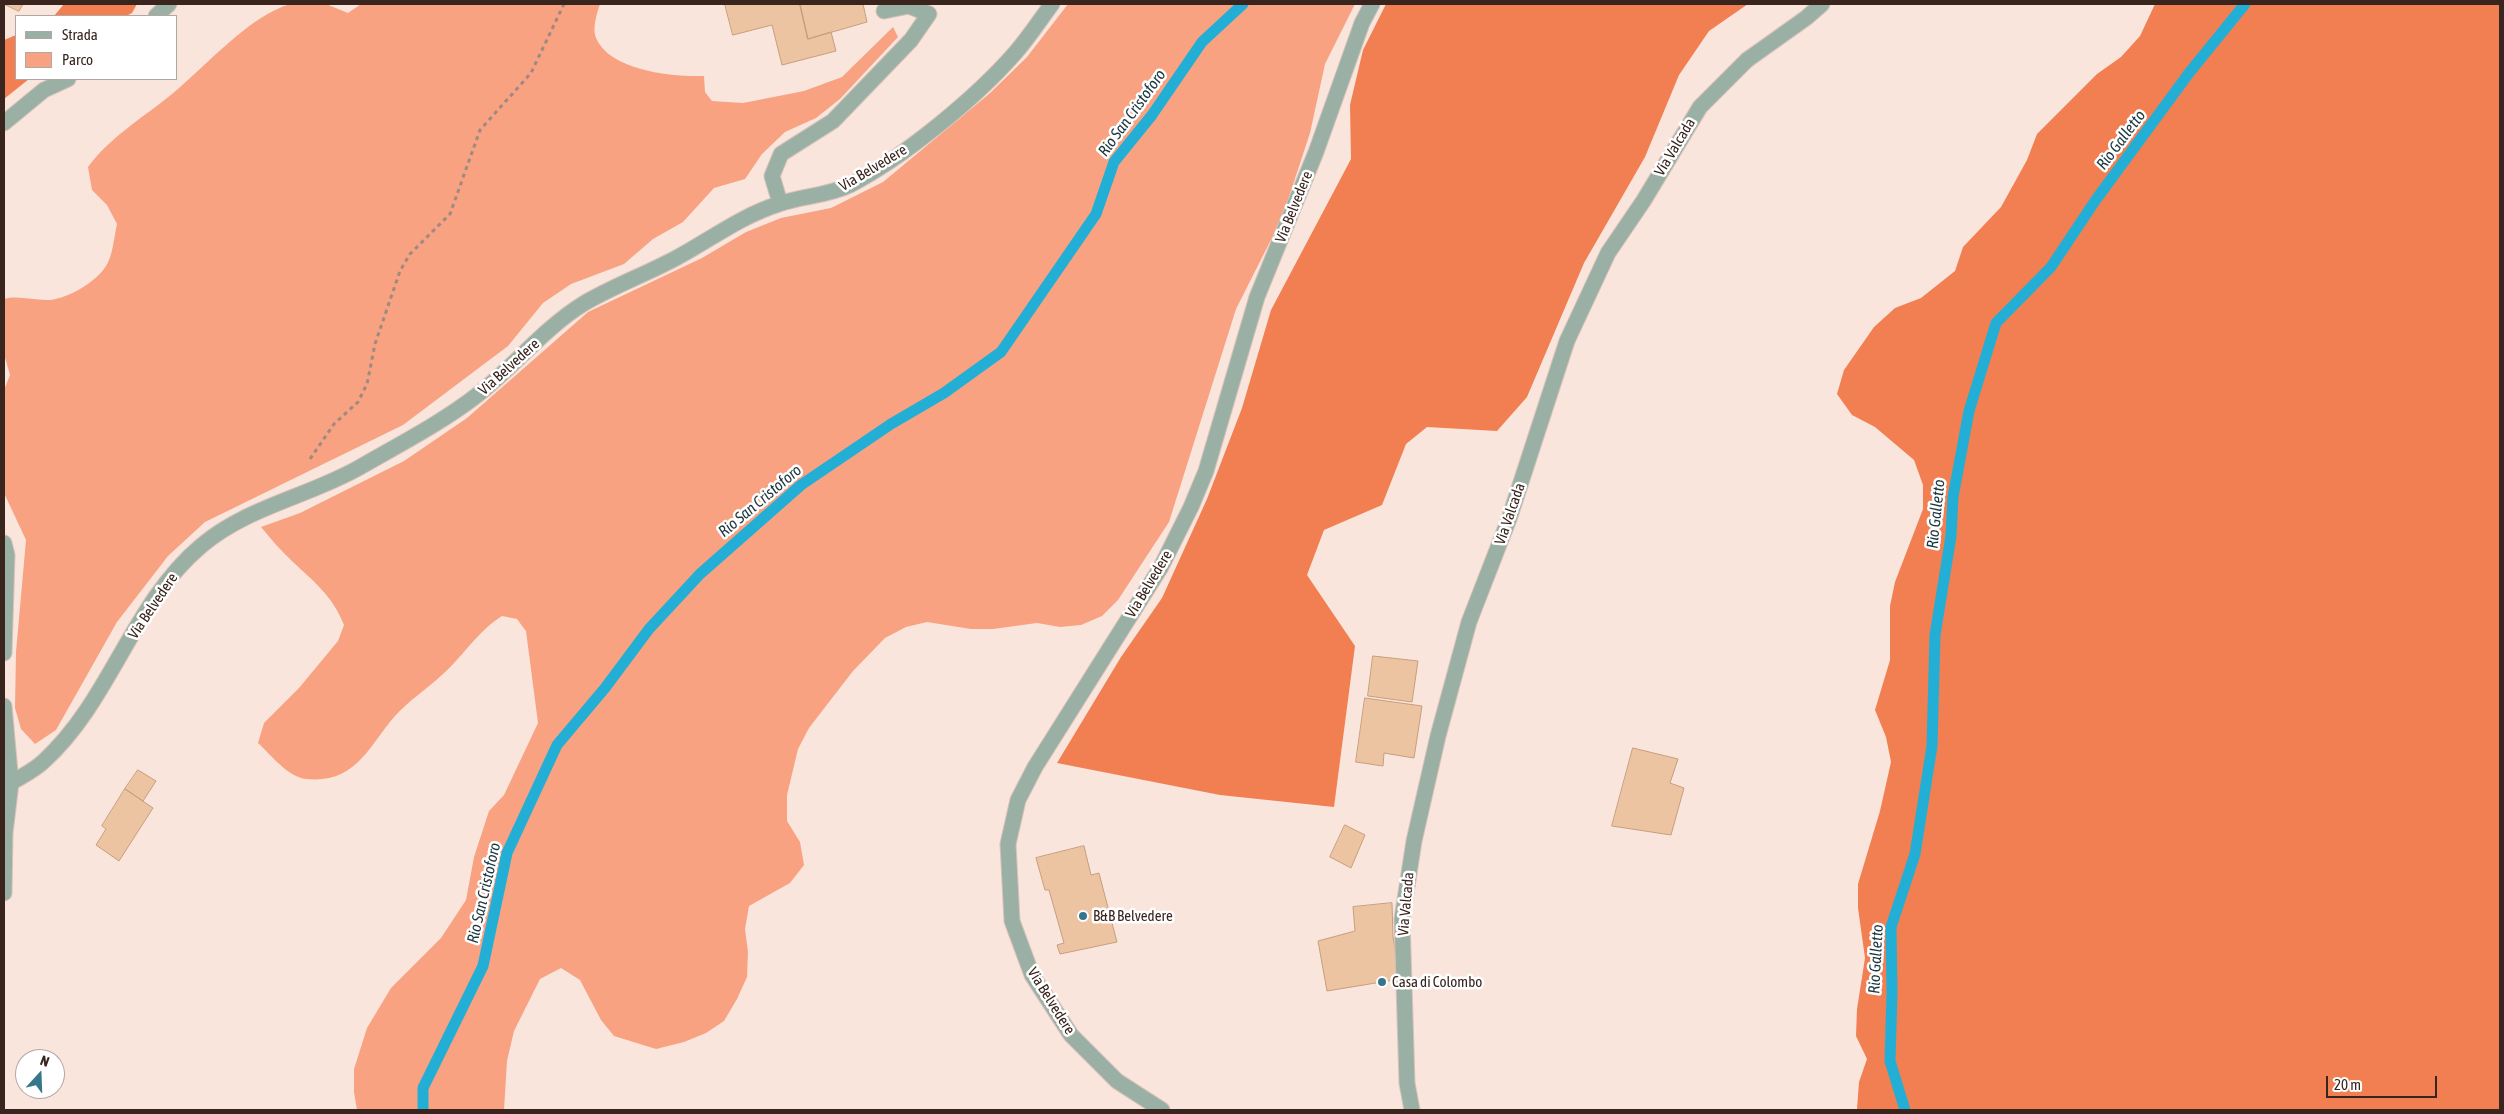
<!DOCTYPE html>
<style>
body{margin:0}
#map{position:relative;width:2504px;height:1114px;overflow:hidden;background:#fae5dd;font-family:"Asap Condensed",sans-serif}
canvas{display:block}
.frame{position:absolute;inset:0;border:5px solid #39251e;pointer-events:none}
.legend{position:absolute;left:15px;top:15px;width:162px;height:65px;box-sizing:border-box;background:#fff;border:1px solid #b0a8a5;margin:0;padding:6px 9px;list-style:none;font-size:15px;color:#39251e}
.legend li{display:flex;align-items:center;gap:10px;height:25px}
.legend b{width:25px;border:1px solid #b0a8a5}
.north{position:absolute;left:15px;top:1049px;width:50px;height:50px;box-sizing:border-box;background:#fff;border:1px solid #b0a8a5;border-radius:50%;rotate:20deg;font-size:14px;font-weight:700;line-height:20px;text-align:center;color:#39251e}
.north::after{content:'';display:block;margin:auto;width:18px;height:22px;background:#36768a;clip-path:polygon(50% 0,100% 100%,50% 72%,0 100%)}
.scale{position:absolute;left:2326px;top:1076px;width:111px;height:22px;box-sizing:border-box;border:2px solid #39251e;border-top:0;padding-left:6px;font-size:15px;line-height:18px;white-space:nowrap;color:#39251e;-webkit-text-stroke:4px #fff;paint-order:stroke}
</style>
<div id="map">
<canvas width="2504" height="1114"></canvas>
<div class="frame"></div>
<ul class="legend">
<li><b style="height:6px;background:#9ab0a4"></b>Strada</li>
<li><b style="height:14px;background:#f8a281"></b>Parco</li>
</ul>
<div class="north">N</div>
<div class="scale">20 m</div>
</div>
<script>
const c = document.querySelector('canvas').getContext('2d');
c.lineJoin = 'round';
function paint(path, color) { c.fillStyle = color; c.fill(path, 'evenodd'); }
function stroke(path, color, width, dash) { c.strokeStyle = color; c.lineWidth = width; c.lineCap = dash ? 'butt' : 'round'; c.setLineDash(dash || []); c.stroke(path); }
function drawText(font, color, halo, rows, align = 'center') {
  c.font = font + ' "Asap Condensed",sans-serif'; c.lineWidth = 5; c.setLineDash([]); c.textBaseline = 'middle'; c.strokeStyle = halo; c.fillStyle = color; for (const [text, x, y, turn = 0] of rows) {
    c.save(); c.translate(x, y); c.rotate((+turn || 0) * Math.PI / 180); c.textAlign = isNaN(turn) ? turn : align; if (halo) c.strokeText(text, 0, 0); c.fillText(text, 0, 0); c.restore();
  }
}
paint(new Path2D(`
 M291 4H326L348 13 361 4H600C597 13 592 28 596 38 610 71 673 77 704 76L705 92 712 101 743 103 804 91 842 77 893 27 898 37 840 99 816 118 785 132 762 154 745 179 714 188 683 222 653 239 624 264 571 284 543 303 508 346 403 425 205 522 168 556 117 622 56 730 35 744 21 729 15 708 16 652 26 540 4 493V390L10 375 4 354V299C19 295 35 301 50 300 69 298 96 282 106 266 113 255 114 237 117 224L107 205 92 190 88 167C110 137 144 117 172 94 205 67 251 14 291 4Z
 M1068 4H1355L1325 64 1310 133 1282 218 1236 309 1169 522 1118 600 1102 616 1081 625 1060 627 1037 623 993 629H971L927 622 906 627 885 638 853 671 809 728 798 749 787 795V821L800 842 804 865 790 883 749 906 745 929 748 952 747 977 737 999 724 1021 706 1033 684 1042 656 1049 614 1036 601 1020 580 980 561 968 540 979 514 1031 507 1061 504 1110H357L354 1092V1069L367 1028 391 988 441 938 466 900 474 857 489 811 504 795 538 723 526 631 517 619 502 616C478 631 464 655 443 674 427 689 408 701 394 717 368 748 355 784 306 779 288 777 271 755 258 743L264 723 299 688 338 641 344 625C332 595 315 583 293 562 281 551 271 539 261 527L300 513 404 461 467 418 588 312 702 258 746 232 781 218 831 208 883 182 989 94 1027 57Z`), '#f8a281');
paint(new Path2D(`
 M64 4H137L132 13 126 16H54Z
 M1386 4H1748L1709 31 1679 75 1645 157 1584 263 1527 397 1497 431 1427 427 1406 444 1382 505 1324 530 1307 575 1355 646 1334 807 1220 795 1057 763 1121 657 1162 598 1207 499 1242 408 1271 310 1351 159 1350 105 1363 50Z
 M2155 4H2500V1110L1857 1109 1859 1082 1867 1059 1856 1036 1857 1009 1865 958 1858 908V884L1880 811 1891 762 1886 737 1875 710 1890 660V606L1895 582 1923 509V485L1914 460 1875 427 1852 415 1837 394 1844 370 1874 327 1895 308 1921 298 1955 271 1963 247 2001 207 2027 160 2037 134 2097 74 2121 57 2140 36Z
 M16 35V79H29L4 99V40Z`), '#f17f52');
stroke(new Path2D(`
 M423 1110V1088L483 966 507 853 557 745 605 688 649 629 700 574 801 485 891 424 944 393 1001 352 1096 214 1114 162 1152 115 1202 42 1243 4
 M1905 1110 1890 1061 1892 993 1891 927 1915 854 1932 746 1935 635 1951 536 1953 497 1969 411 1996 323 2051 267 2095 201 2189 73 2245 4`), '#23afd5', 11);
const building = new Path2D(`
 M4 4H23L19 11Z
 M725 4H800L808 39 831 32 836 51 782 65 772 25 733 35Z
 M800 4H863L867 22 808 39Z
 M1373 656 1418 661 1412 702 1368 696Z
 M1365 698 1422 706 1414 758 1384 753 1383 766 1356 762Z
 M1633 748 1678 759 1670 783 1684 788 1671 835 1612 826Z
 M138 770 156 781 143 801 125 789Z
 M125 789 153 808 119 861 96 845 106 829 102 826Z
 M1345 825 1365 835 1351 868 1330 857Z
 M1084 846 1091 875 1099 873 1117 942 1060 954 1057 945 1064 943 1049 890H1045L1036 858Z
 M1392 903 1393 937 1400 979 1327 991 1318 941 1355 931 1353 907Z`);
paint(building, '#edc4a2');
stroke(building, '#c59e7c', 1);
const lane = new Path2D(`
 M156 16 169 4
 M1747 60 1806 18 1822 4
 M4 123 44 90 68 79
 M780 203 772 176 781 154 833 121 911 40 929 14 909 6 884 11
 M4 543 7 555 4 653
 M4 706 11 783`);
const street = new Path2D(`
 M4 893 5 833 11 783C22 776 35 770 44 761 111 700 132 604 201 546 248 506 311 496 362 466 400 444 441 423 476 396 513 368 543 329 583 304 613 286 647 274 678 257 711 239 743 215 779 204 802 196 827 196 850 185 904 157 976 98 1016 52 1029 37 1040 20 1052 4
 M1162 1110 1117 1081 1071 1035 1032 975 1012 921 1008 844 1018 800 1035 767 1161 567 1191 507 1206 471 1257 297 1316 152 1362 23 1372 4
 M1412 1110 1407 1083 1402 919 1414 841 1438 736 1469 622 1509 519 1567 341 1608 253 1644 200 1700 107 1747 60`);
stroke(lane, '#d7c2bb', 17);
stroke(street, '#d7c2bb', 17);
stroke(new Path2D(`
 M310 459 334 424 358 402 367 384 375 344 400 271 410 254 450 214 480 130 531 73 564 4`), '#9e8a82', 3, [4, 4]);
stroke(lane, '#9ab0a4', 15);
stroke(street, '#9ab0a4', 15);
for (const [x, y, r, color] of [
 [1083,916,5,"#36768a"],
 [1382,982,5,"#36768a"]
]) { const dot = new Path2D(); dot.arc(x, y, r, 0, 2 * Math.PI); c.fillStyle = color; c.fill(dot); stroke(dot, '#fff', 2); }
drawText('15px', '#39251e', '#fff', [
 ["Via Valcada",1675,147,-59],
 ["Via Belvedere",873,168,-31],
 ["Via Belvedere",1294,207,-68],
 ["Via Belvedere",509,367,-42],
 ["Via Valcada",1510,514,-71],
 ["Via Belvedere",1149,584,-59],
 ["Via Belvedere",153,606,-56],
 ["Via Valcada",1406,904,-85],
 ["Via Belvedere",1051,1001,58]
]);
drawText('15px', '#39251e', '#fff', [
 ["B&B Belvedere",1093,916],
 ["Casa di Colombo",1392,982]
], 'left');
drawText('italic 16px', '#1b363f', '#fff', [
 ["Rio San Cristoforo",1132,113,-54],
 ["Rio Galletto",2121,140,-53],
 ["Rio San Cristoforo",760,501,-40],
 ["Rio Galletto",1936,514,-84],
 ["Rio San Cristoforo",484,893,-77],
 ["Rio Galletto",1876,959,-87]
]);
</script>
